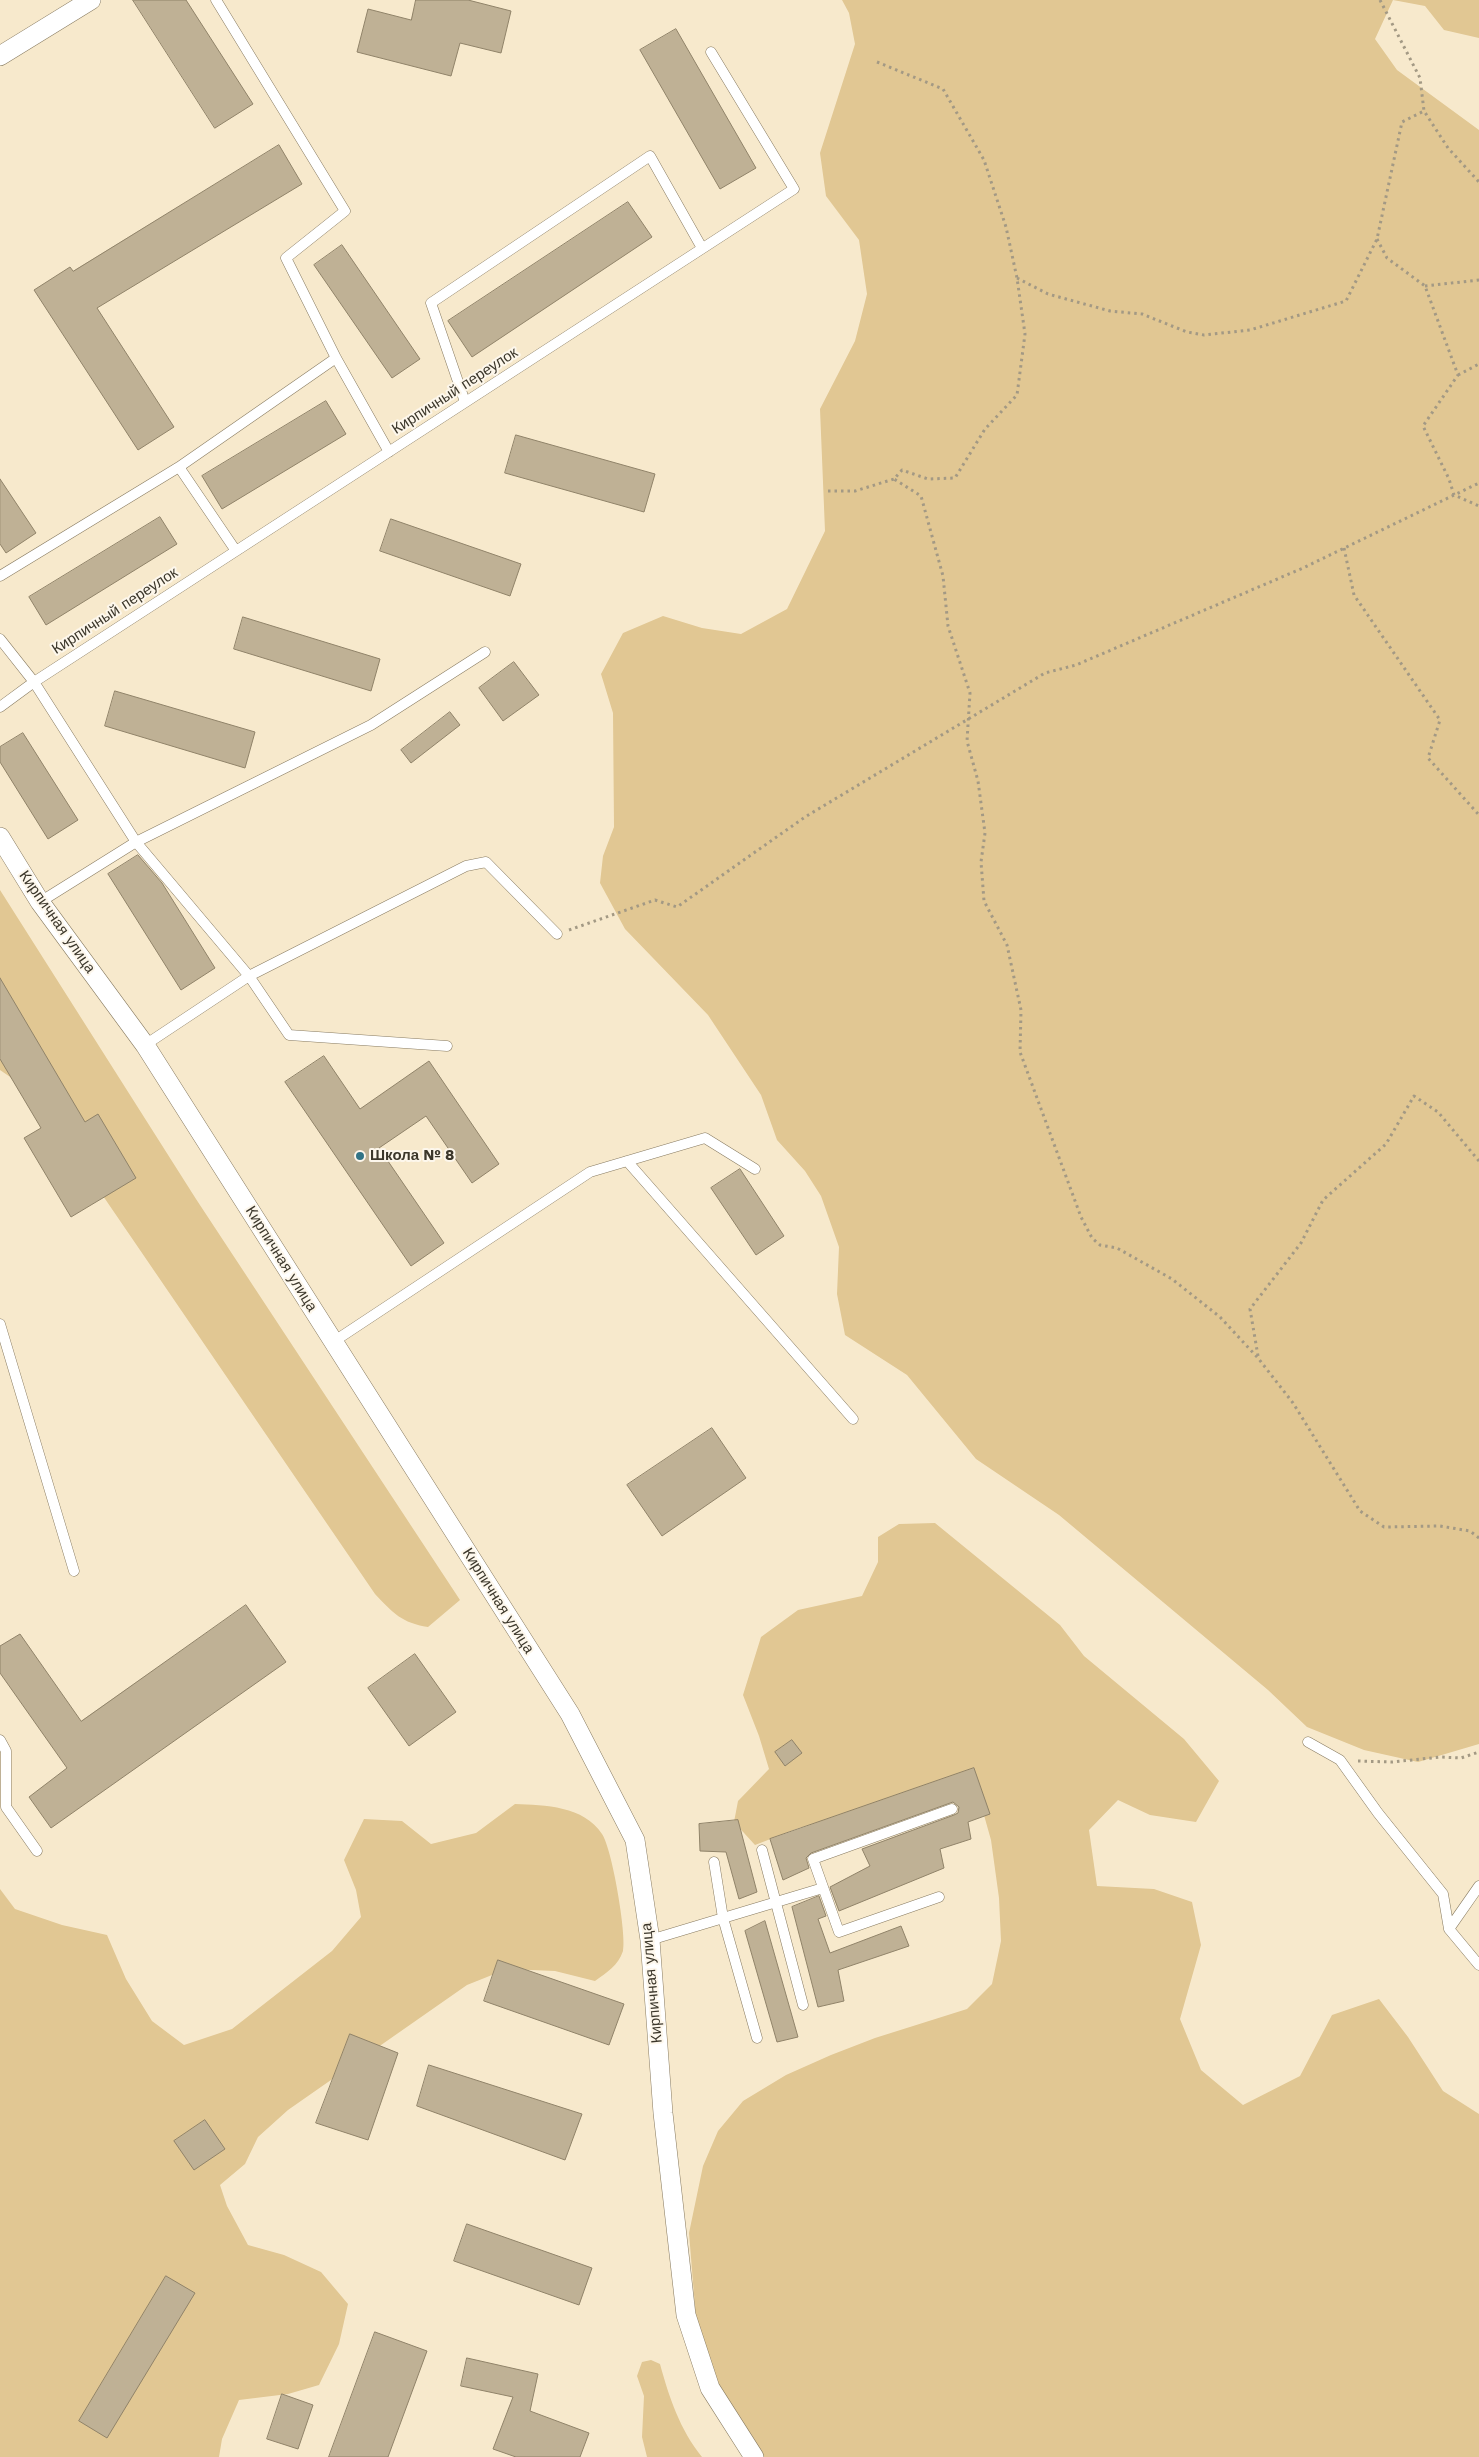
<!DOCTYPE html>
<meta charset="utf-8">
<style>
body{margin:0}
canvas{display:block;background:#f7e9cc}
</style>
<canvas width="1479" height="2457"></canvas>
<script>
const c = document.querySelector('canvas').getContext('2d');
c.lineJoin = 'round';
function paint(path, color) { c.fillStyle = color; c.fill(path, 'evenodd'); }
function stroke(path, color, width, dash) { c.strokeStyle = color; c.lineWidth = width; c.lineCap = dash ? 'butt' : 'round'; c.setLineDash(dash || []); c.stroke(path); }
function drawText(font, color, halo, rows, align = 'center') {
  c.font = font + ' "Work Sans",sans-serif'; c.lineWidth = 4; c.setLineDash([]); c.textBaseline = 'middle'; c.strokeStyle = halo; c.fillStyle = color; for (const [text, x, y, turn = 0] of rows) {
    c.save(); c.translate(x, y); c.rotate((+turn || 0) * Math.PI / 180); c.textAlign = isNaN(turn) ? turn : align; if (halo) c.strokeText(text, 0, 0); c.fillText(text, 0, 0); c.restore();
  }
}
paint(new Path2D(`
 M842 0H1479V38L1444 30 1425 6 1393 0 1375 39 1397 70 1479 130V1744L1418 1762 1364 1750 1307 1727 1268 1690 1059 1515 976 1459 907 1375 845 1335 837 1294 839 1247 821 1196 805 1171 777 1140 761 1095 708 1015 625 929 600 883 603 856 614 827 613 713 601 674 623 633 663 616 702 628 741 634 787 609 825 531 820 409 855 341 867 294 859 240 826 196 820 153 855 44 849 13Z
 M0 890 196 1199 460 1600 428 1627C402 1623 393 1613 375 1594L32 1092 0 1070Z
 M935 1523 1060 1625 1084 1656 1184 1739 1219 1781 1196 1822 1150 1815 1118 1800 1089 1830 1097 1886 1154 1889 1192 1902 1201 1945 1180 2019 1201 2070 1243 2105 1300 2076 1332 2015 1379 1999 1408 2037 1443 2091 1479 2114V2457H758L731 2427 696 2319 689 2233 703 2166 718 2131 743 2101 786 2075 831 2055 875 2038 967 2009 992 1984 1001 1941 999 1898 991 1840 980 1801 951 1789 799 1828 755 1845 734 1822 738 1801 769 1769 759 1736 743 1695 761 1637 798 1610 862 1596 878 1562V1537L899 1524Z
 M515 1804C545 1805 584 1806 602 1834 612 1848 627 1936 623 1951 618 1966 607 1972 595 1981L555 1971 507 1969 467 1985 288 2110 258 2137 245 2164 220 2185 227 2206 248 2245 284 2255 321 2272 348 2304 339 2344 319 2385 288 2394 239 2400 222 2439 219 2457H0V1889L15 1909 62 1925 107 1935 126 1979 152 2021 184 2045 232 2029 332 1951 361 1917 356 1890 344 1860 364 1819 402 1821 431 1844 476 1833Z
 M651 2360 660 2364C669 2397 680 2430 702 2457H647L642 2437 644 2396 637 2376 642 2362Z`), '#e1c793');
const building = new Path2D(`
 M133 0H186L253 104 215 128Z
 M416 0H468L511 11 501 53 460 43 451 76 357 52 368 9 411 20Z
 M676 29 756 168 720 189 640 50Z
 M279 145 302 184 97 308 174 427 138 450 34 290 70 267 73 271Z
 M628 202 652 237 472 357 448 321Z
 M342 245 420 359 392 378 314 265Z
 M326 401 346 434 222 509 202 476Z
 M516 435 655 474 644 512 505 473Z
 M0 479 36 533 6 553 0 544Z
 M160 517 177 544 46 625 29 597Z
 M391 519 521 564 510 596 380 551Z
 M243 617 380 659 371 691 234 649Z
 M514 662 539 695 503 721 479 688Z
 M115 691 255 732 245 768 105 726Z
 M450 712 460 725 411 763 401 750Z
 M23 733 78 820 48 839 0 762V747Z
 M138 855 162 883 215 968 181 990 108 874Z
 M0 978 85 1122 98 1114 136 1178 71 1217 24 1138 41 1128 0 1059Z
 M324 1056 360 1109 429 1061 499 1164 472 1183 426 1116 379 1148 444 1243 411 1266 285 1082Z
 M740 1169 784 1236 756 1255 711 1188Z
 M712 1428 746 1478 662 1536 627 1485Z
 M246 1605 286 1662 51 1828 29 1797 67 1768 0 1673V1646L20 1634 81 1721Z
 M415 1654 456 1712 409 1746 368 1688Z
 M792 1740 802 1753 785 1766 775 1752Z
 M974 1768 990 1814 968 1822 971 1839 940 1849 944 1868 839 1911 830 1887 870 1866 862 1849 954 1815 958 1813 959 1807 953 1802 811 1853 806 1858 809 1868 783 1880 770 1839Z
 M738 1820 757 1892 739 1899 726 1852 700 1851 699 1824Z
 M819 1896 826 1916 818 1919 830 1953 901 1926 909 1946 838 1970 844 2001 818 2007 792 1907Z
 M765 1921 798 2037 777 2042 745 1931Z
 M498 1960 624 2004 609 2045 484 2001Z
 M350 2034 398 2053 368 2140 316 2123Z
 M429 2065 582 2114 565 2160 417 2106Z
 M205 2120 225 2149 194 2170 174 2141Z
 M467 2224 592 2268 579 2305 454 2261Z
 M166 2276 195 2293 107 2438 79 2421Z
 M375 2332 427 2351 388 2457H329Z
 M467 2358 538 2374 530 2411 589 2433 580 2457H516L493 2449 513 2397 461 2386Z
 M282 2394 313 2405 298 2449 267 2439Z`);
paint(building, '#bfb195');
stroke(building, '#908369', 1);
const lane = new Path2D(`
 M216 0 345 211 286 258 336 358 389 452
 M465 402 431 303 650 156 702 248
 M179 467 236 551
 M0 576 179 467 336 358
 M0 639 34 682 136 842 249 976 289 1035 447 1046
 M0 707 34 682 794 189 711 52
 M40 902 136 842 371 725 485 652
 M145 1045 249 976 466 866 486 862 557 934
 M627 1161 853 1419
 M0 1324 74 1571
 M333 1342 590 1172 705 1138 755 1169
 M0 1740 6 1751V1807L37 1851
 M1308 1742 1340 1760 1378 1813 1443 1894 1449 1929 1479 1965
 M762 1850 803 2005
 M714 1862 723 1918 757 2038
 M939 1897 839 1932 813 1859 952 1809
 M1449 1929 1479 1886
 M650 1940 823 1888`);
const street = new Path2D(`
 M0 56 91 0
 M0 837 40 902 145 1045 570 1714 635 1840 650 1940 663 2113 686 2315 710 2388 754 2457`);
stroke(lane, '#887b61', 11);
stroke(street, '#887b61', 20);
stroke(new Path2D(`
 M1380 0 1420 78 1424 111 1448 148 1479 182
 M877 62 943 89 984 160 1006 227 1017 278 1025 334 1017 395 985 429 955 478 928 479 902 470 894 479 921 496 943 576 948 626 970 693 967 741 978 781 985 833 981 862 984 901 1007 945 1021 1010 1020 1052 1081 1217 1092 1238 1100 1245 1117 1248 1172 1279 1220 1317 1258 1358 1293 1403 1360 1511 1384 1527 1440 1526 1470 1531 1479 1538
 M1377 239 1387 258 1425 286 1458 375 1423 426 1449 479 1454 495 1479 506
 M1017 278 1048 294 1110 311 1142 314 1187 332 1204 335 1250 330 1346 301 1377 239 1402 122 1424 111
 M1425 286 1479 280
 M1458 375 1479 364
 M828 491H855L894 479
 M1344 548 1354 595 1440 720 1428 758 1479 815
 M569 930 655 900 677 907 805 817 1045 673 1076 665 1303 568 1479 483
 M1258 1356 1250 1309 1301 1243 1323 1200 1386 1144 1414 1096 1438 1112 1479 1161
 M1358 1761 1392 1762 1441 1757 1461 1758 1479 1752`), '#a39984', 3, [2.5, 4]);
stroke(lane, '#fff', 10);
stroke(street, '#fff', 19);
for (const [x, y, r, color] of [
 [360,1156,5,"#327486"]
]) { const dot = new Path2D(); dot.arc(x, y, r, 0, 2 * Math.PI); c.fillStyle = color; c.fill(dot); stroke(dot, '#fdf7ec', 2); }
drawText('15px', '#3c372b', '#fdf7ec', [
 ["Кирпичный переулок",455,391,-33],
 ["Кирпичный переулок",115,611,-33],
 ["Кирпичная улица",57,922,55],
 ["Кирпичная улица",281,1259,58],
 ["Кирпичная улица",498,1601,58],
 ["Кирпичная улица",652,1983,-95]
]);
drawText('bold 15px', '#3c372b', '#fdf7ec', [
 ["Школа № 8",370,1156]
], 'left');
</script>
